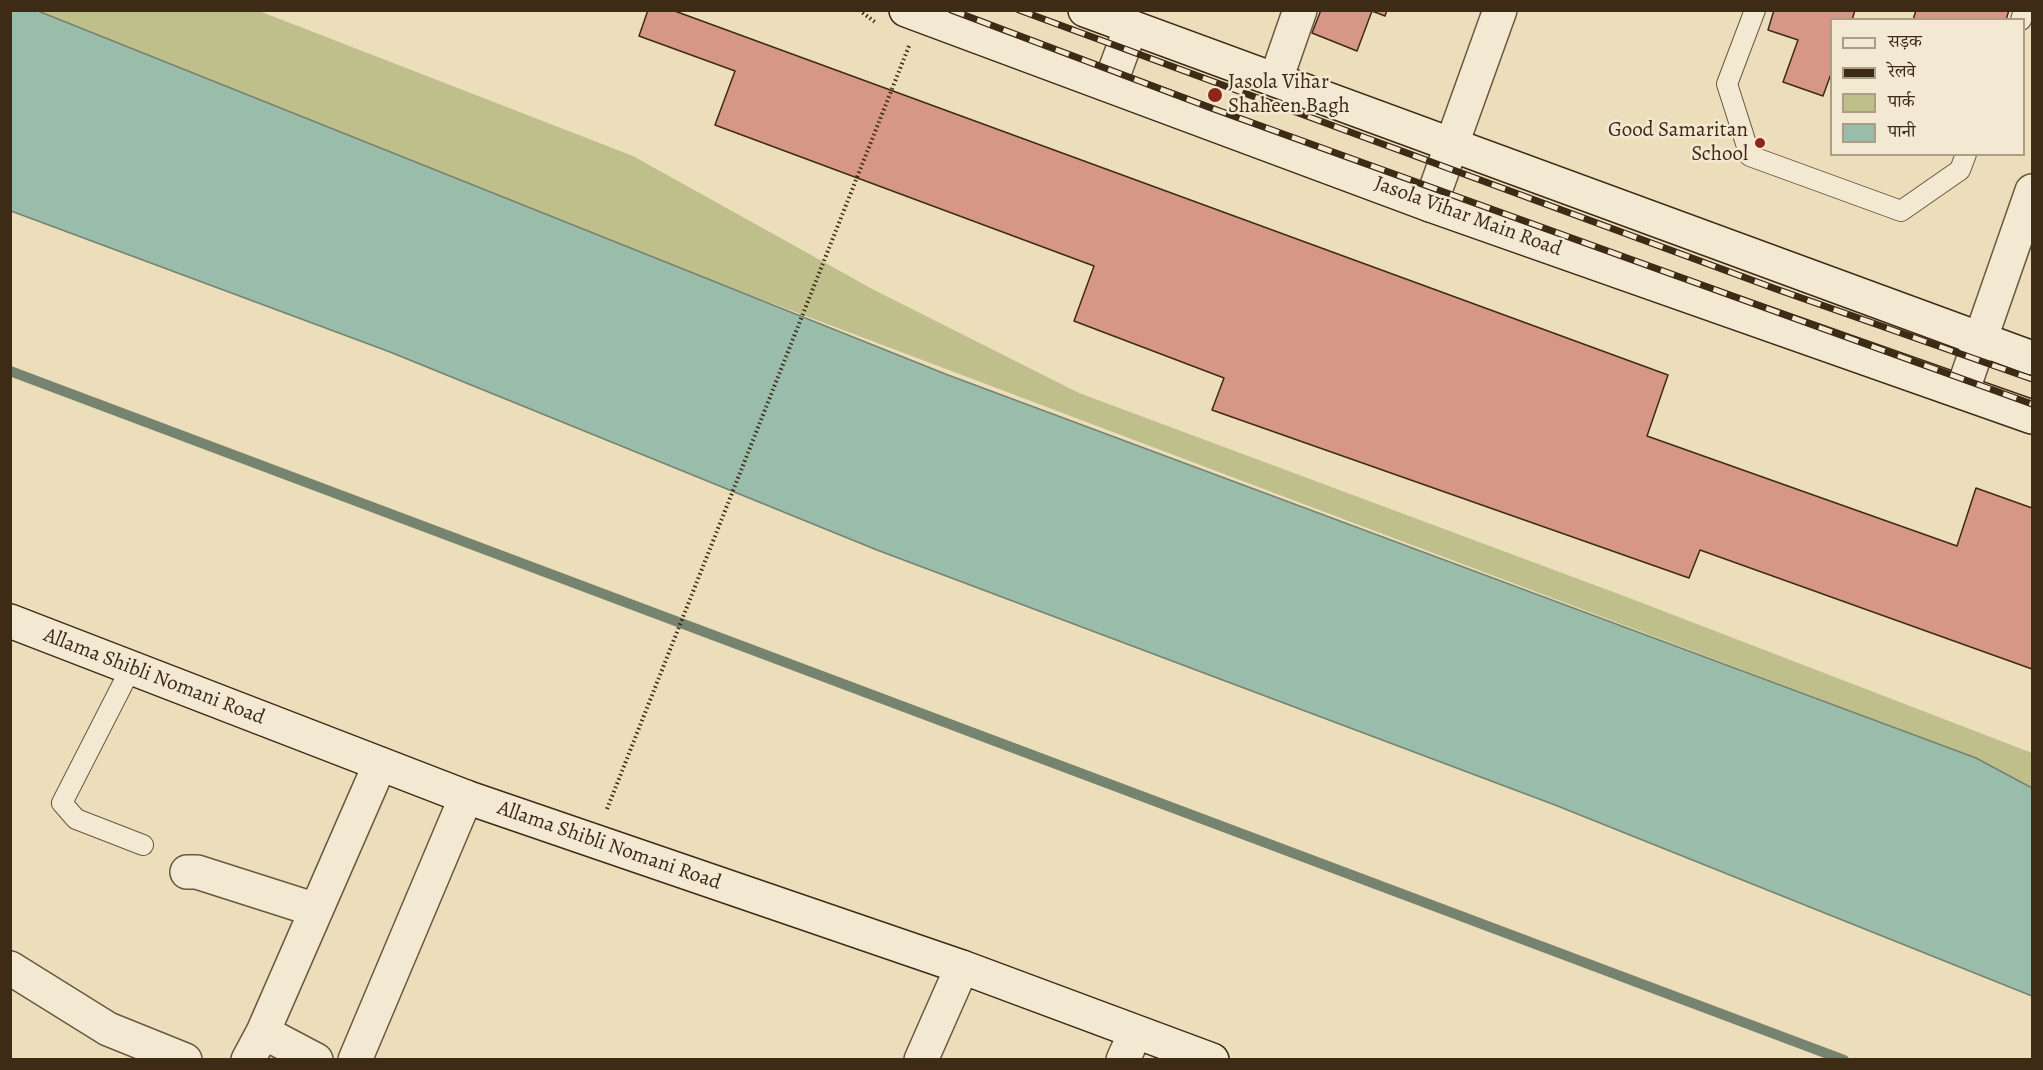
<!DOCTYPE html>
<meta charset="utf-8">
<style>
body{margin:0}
#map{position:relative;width:2043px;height:1070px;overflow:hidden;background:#ecddbb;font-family:Alegreya,"Noto Serif Devanagari",serif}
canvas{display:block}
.frame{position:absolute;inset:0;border:12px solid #3e2b15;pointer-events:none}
.legend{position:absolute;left:1830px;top:18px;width:195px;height:138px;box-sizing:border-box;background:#f3e9d3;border:2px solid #ab9d87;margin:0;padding:8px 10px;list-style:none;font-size:18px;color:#3e2b15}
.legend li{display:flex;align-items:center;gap:12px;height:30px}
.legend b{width:30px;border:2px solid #ab9d87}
</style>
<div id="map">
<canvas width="2043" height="1070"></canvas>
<div class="frame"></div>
<ul class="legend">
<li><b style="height:8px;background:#f3e9d3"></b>सड़क</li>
<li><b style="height:8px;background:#3e2b15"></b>रेलवे</li>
<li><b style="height:16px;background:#bebf8b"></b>पार्क</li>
<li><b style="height:16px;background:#9abdab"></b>पानी</li>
</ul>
</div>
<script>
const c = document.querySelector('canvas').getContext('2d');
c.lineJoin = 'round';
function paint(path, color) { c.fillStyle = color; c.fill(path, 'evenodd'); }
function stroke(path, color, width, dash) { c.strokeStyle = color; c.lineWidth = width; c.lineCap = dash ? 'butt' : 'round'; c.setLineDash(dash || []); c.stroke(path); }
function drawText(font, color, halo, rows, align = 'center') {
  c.font = font + ' Alegreya,serif'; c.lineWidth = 5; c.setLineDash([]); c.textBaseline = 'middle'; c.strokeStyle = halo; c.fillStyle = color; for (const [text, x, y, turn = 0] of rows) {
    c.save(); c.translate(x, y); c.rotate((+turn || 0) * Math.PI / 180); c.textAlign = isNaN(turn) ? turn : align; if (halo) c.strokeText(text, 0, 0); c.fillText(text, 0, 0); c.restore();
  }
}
paint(new Path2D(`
 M11 11H259L633 156 874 290 1079 393 1632 599 2032 753V788L1976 758 316 131Z`), '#bebf8b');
const water = new Path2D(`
 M10 11H38L948 375 1976 758 2032 788V996L1555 805 877 550 390 352 11 211Z`);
paint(water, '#9abdab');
stroke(water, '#75836f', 1.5);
stroke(new Path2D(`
 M10 371 1844 1060`), '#75836f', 10);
const building = new Path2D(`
 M648 10H672L1668 375 1647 436 1957 546 1976 488 2032 508V669L1700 550 1689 578 1212 410 1224 378 1074 321 1094 266 715 125 735 71 639 36Z
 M1321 10H1387L1385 16 1372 11 1357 51 1312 33Z
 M1774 10H1855L1852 20H1832V71L1823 96 1783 82 1798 40 1768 30Z
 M1916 10H2009L2006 20H1913Z`);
paint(building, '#d69787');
stroke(building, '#3e2b15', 1.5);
const lane = new Path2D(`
 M1755 10 1727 84 1750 156 1901 211 1960 170 1966 154
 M2021 20 2024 10
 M131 668 62 803 76 819 143 845`);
const street = new Path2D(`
 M1276 79 1300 10
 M1110 84 1131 27
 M1430 205 1500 10
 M1962 392 2032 191
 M187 872H197L316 910
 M10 968 108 1029 185 1060
 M263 1032 380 764
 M248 1060 263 1032 316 1060
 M355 1060 466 797
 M921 1060 962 967
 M1123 1060 1135 1033`);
const secondary = new Path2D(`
 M906 10 1430 205 2032 417
 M1085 10 2032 358
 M10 621 466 797 962 967 1212 1060`);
stroke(lane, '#6a583e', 22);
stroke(street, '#6a583e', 36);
stroke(secondary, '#3e2b15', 36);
stroke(new Path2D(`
 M859 10 875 22
 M607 809 909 46`), '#3e2b15', 4, [1.5, 3]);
stroke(lane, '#f3e9d3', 20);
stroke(street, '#f3e9d3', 33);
stroke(secondary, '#f3e9d3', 33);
const rail = new Path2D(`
 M951 10 1211 108 2032 404
 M1019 10 1776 289 2032 379`);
stroke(rail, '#3e2b15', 7);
stroke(rail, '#f3e9d3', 4.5, [14]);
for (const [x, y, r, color] of [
 [1215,95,8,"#8f2418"],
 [1760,143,6,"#8f2418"]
]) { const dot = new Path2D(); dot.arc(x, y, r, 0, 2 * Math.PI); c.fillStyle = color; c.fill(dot); stroke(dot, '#f3e9d3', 2); }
drawText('21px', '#3e2b15', '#f3e9d3', [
 ["Jasola Vihar",1228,83],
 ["Shaheen Bagh",1228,107],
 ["Good Samaritan",1748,131,"right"],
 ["School",1748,155,"right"]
], 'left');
drawText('21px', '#3e2b15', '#f3e9d3', [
 ["Jasola Vihar Main Road",1468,217,20],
 ["Allama Shibli Nomani Road",154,677,21],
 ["Allama Shibli Nomani Road",609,846,19]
]);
</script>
